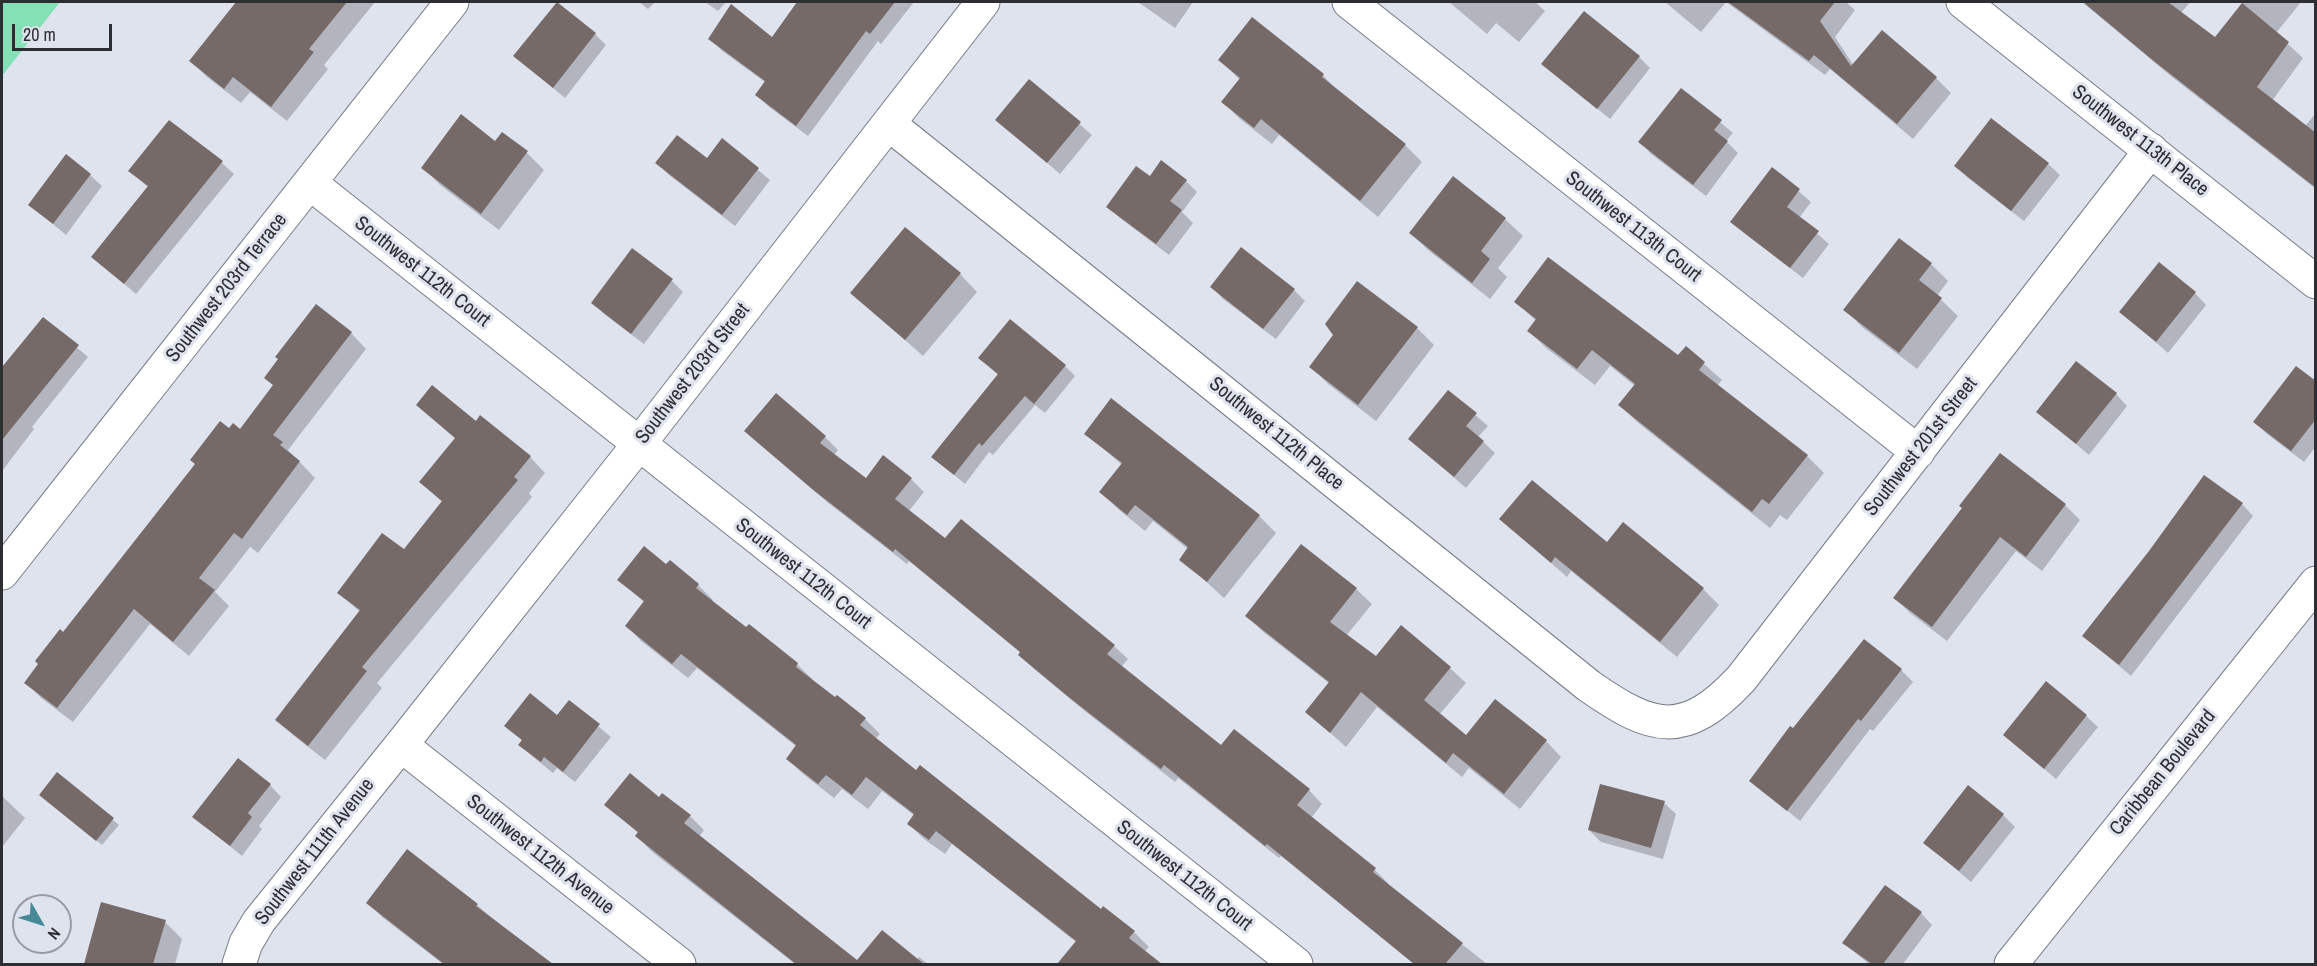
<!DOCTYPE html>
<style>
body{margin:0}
#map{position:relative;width:2317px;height:966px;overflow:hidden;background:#dfe3ee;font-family:"Archivo Narrow",sans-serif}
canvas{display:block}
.frame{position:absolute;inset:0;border:3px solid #2d2e32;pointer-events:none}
.north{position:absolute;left:12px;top:894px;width:60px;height:60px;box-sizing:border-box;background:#dfe3ee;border:2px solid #989ba3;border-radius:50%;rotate:129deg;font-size:16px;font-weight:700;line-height:24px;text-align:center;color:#2d2e32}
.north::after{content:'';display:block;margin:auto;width:21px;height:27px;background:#468a98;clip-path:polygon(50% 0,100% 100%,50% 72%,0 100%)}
.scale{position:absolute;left:12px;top:24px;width:100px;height:27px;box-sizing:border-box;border:3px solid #2d2e32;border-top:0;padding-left:8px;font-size:18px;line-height:21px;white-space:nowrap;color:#2d2e32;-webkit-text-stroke:4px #dfe3ee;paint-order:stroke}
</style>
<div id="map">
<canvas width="2317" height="966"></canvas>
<div class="frame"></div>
<div class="north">N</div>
<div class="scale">20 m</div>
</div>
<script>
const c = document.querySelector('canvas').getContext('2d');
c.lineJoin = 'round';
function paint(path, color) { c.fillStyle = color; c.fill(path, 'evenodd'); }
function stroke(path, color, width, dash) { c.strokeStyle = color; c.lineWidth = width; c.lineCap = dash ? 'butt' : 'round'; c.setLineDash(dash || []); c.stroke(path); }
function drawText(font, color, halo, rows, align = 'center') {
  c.font = font + ' "Archivo Narrow",sans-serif'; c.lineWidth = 6; c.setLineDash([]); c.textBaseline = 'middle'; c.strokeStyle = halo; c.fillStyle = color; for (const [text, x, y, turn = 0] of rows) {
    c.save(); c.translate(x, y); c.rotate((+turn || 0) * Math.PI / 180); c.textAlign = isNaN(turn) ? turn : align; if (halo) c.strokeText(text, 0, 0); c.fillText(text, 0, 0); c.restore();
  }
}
paint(new Path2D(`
 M2 2H60L2 76Z`), '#84e1b6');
paint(new Path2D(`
 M238 2H246L273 22 290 2H375L324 65 328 69 287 121 250 92 241 103 207 77 191 61Z
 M639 2H655L648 9Z
 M705 2H726L718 11Z
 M800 2H914L881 44 878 41 808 136 768 106 757 95 766 83 721 50 710 38 772 39Z
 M1138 2H1193L1175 28Z
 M1449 2H1535L1545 11 1519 42 1496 23 1487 34Z
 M1665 2H1846L1855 10 1835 37 1854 66 1936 78 1951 93 1913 139 1830 69 1825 75 1726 2 1701 32Z
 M2082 2H2190L2181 13 2215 39 2244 2H2301L2276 33 2303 58 2272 101 2305 126 2316 113V189L2172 77Z
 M595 34 606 45 565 98 515 56Z
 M1639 57 1650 68 1610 119 1543 64Z
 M1220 60 1323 75 1339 93 1405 145 1422 162 1378 217 1279 135 1272 144 1240 119 1223 102 1240 80Z
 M1030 81 1092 135 1060 174 997 120Z
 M1681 90 1733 133 1726 141 1738 153 1706 196 1651 154 1640 142Z
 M170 122 222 163 234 174 136 294 93 257 149 188 130 171Z
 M503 134 527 153 544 170 499 230 440 185 423 167 496 143Z
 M722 140 770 180 735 226 669 175 657 163 707 160Z
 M2048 164 2060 175 2024 221 1968 178 1956 166Z
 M1773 169 1811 202 1799 218 1829 244 1803 278 1744 233 1732 222Z
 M90 175 102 186 66 235 30 205Z
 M1151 178 1186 181 1197 192 1182 212 1193 223 1169 255 1120 218 1108 206Z
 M1454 178 1505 219 1523 236 1498 268 1507 277 1490 299 1428 250 1411 233Z
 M906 229 960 274 977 292 923 356 852 293Z
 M1931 264 1948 281 1937 296 1958 316 1917 369 1862 327 1845 309Z
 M672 281 683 292 644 344 604 314 593 303Z
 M1212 287 1294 290 1305 301 1276 339 1223 299Z
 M2195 293 2206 305 2168 353 2121 312Z
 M1516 302 1678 357 1686 348 1722 380 1717 386 1807 456 1824 473 1787 520 1780 515 1770 528 1637 422 1620 405 1635 386 1610 366 1595 385 1546 348 1529 331 1536 321Z
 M43 319 88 357 32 427 34 429 2 471V371Z
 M1417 328 1434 345 1376 421 1328 384 1311 367 1335 335Z
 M351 333 366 349 288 450 315 478 258 553 250 547 215 592 229 606 189 656 150 624 73 722 41 698 26 682 230 430 240 431 274 386 266 378Z
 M980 358 1065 366 1075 376 1045 413 1035 405 993 455 989 452 965 484 933 457 999 376Z
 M2316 383V446L2304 462 2267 434 2255 422Z
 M1449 392 1488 426 1478 437 1495 453 1466 488 1410 439Z
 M2116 394 2127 406 2089 455 2038 412Z
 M418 405 476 423 530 457 545 473 529 493 532 497 377 683 382 688 325 760 293 735 277 719 360 612 339 593 404 551 443 503 421 482 456 439Z
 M746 431 825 437 838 450 834 455 866 480 911 479 924 492 909 511 946 540 1114 646 1128 659 1121 667 1221 748 1234 732 1309 790 1322 804 1311 818 1375 870 1388 883 1387 885 1487 964H1414L1281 856 1279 858 1178 778 1175 782 1086 712 1033 668 1020 655 1021 653 909 561 907 564 827 502Z
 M1086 433 1259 516 1276 533 1224 598 1181 559 1189 550 1153 521 1145 531 1118 509 1101 492 1122 465Z
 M2000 455 2065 505 2080 520 2042 571 2016 551 1947 641 1910 613 1895 598 1964 508Z
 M2242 504 2253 516 2131 676 2084 636Z
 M1501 519 1607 544 1623 524 1703 589 1719 605 1677 657 1571 571 1567 577Z
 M667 566 698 585 713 600 712 602 797 664 812 679 811 681 865 719 880 734 875 739 1101 911 1134 932 1149 947 1144 952 1160 964H1059L1076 942 952 844 945 854 924 839 909 824 915 816 882 791 868 809 842 789 834 798 803 774 788 759 797 747 697 668 688 678 641 641 627 626 645 603 619 580Z
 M1356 589 1372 604 1346 636 1376 659 1450 668 1466 683 1439 715 1466 737 1495 701 1546 741 1561 757 1520 809 1469 768 1462 777 1377 707 1346 747 1307 712 1330 684 1262 631 1247 615Z
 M1901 670 1913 682 1873 731 1870 729 1800 821 1751 781 1793 730Z
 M569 702 611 737 575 782 557 768 553 773 532 756 520 745 523 741 506 726 557 717Z
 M2086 716 2098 727 2056 779 2005 735Z
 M57 774 119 825 102 845 46 800Z
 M270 785 281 797 259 826 262 829 242 856 194 817Z
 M2 796 25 818 2 847Z
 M659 799 690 816 704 830 699 837 857 962 916 960 919 957 928 964H795L651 851 637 836 639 834 606 805Z
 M1664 803 1676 814 1663 859 1601 842 1589 830Z
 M2003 815 2015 827 1971 882 1925 843Z
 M368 903 477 905 547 964H473L462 956 455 964H443L382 917Z
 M102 904 165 922 182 939 175 964H86Z
 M1921 913 1932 925 1903 964H1869L1844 943Z`), '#0003');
paint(new Path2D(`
 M236 2H347L309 49 314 52 271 107 233 77 224 89 189 61Z
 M557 2 596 33 553 88 513 56Z
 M797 2H895L870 34 866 31 796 126 755 95 765 81 708 39 731 4 772 37Z
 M1728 2H1835L1820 21 1851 66 1882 30 1937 77 1897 124 1814 55 1809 61Z
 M2083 2H2168L2215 37 2242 3 2289 42 2257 87 2316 133V188L2155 62Z
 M1584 11 1640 56 1597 109 1541 64Z
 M1252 17 1324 74 1322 77 1406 144 1360 201 1261 119 1254 128 1221 102 1240 78 1218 60Z
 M1029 79 1081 122 1047 163 995 120Z
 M1681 88 1722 120 1714 130 1728 141 1693 185 1638 142Z
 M461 114 495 141 502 132 528 151 481 214 421 168Z
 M1991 118 2049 163 2011 211 1954 166Z
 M169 120 223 161 124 284 91 257 148 186 128 171Z
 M677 135 707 158 722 138 759 168 722 215 655 163Z
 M66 154 91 174 53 224 28 205Z
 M1161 160 1187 180 1170 201 1182 210 1156 244 1106 207 1136 166 1150 176Z
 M1772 167 1800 189 1787 207 1819 231 1790 268 1730 222Z
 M1453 176 1506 218 1481 251 1490 259 1472 283 1409 233Z
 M905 227 961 273 905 340 850 293Z
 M1899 238 1932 263 1919 280 1942 298 1899 353 1843 310Z
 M1241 247 1295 289 1263 329 1210 287Z
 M632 248 673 279 631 334 591 303Z
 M1548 257 1678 355 1686 346 1705 362 1699 370 1808 455 1769 504 1762 499 1752 512 1618 405 1635 384 1592 350 1577 369 1527 331 1536 319 1514 302Z
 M2159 262 2196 292 2156 342 2119 312Z
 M1357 281 1418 327 1358 405 1309 367 1333 335 1325 324Z
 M316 304 352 332 273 435 283 442 280 445 300 461 242 539 234 533 199 578 215 590 173 642 134 609 57 708 24 683 38 664 35 661 60 629 63 632 195 464 190 460 220 421 229 428 233 423 240 429 273 385 264 378 278 359 275 357Z
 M43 317 79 345 2 440V367Z
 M1010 319 1066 365 1034 404 1025 396 982 446 979 443 954 475 931 457 998 374 978 358Z
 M2076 361 2117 393 2076 444 2036 412Z
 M2296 366 2316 381V419L2291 451 2253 422Z
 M432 385 476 421 480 415 531 456 514 477 518 480 362 667 367 671 308 746 275 720 360 610 337 593 382 533 404 549 442 501 419 482 455 438 416 405Z
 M1448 390 1477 413 1466 426 1484 441 1454 477 1408 439Z
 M776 393 826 436 820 443 866 478 883 455 912 478 895 499 945 538 961 519 1115 645 1107 654 1221 745 1234 729 1310 789 1297 805 1376 868 1373 872 1463 943 1445 964H1414L1267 844 1265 846 1164 765 1161 769 1071 699 1018 655 1020 652 895 549 893 552 812 489 744 431Z
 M1111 398 1260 515 1207 582 1179 560 1188 547 1135 505 1127 515 1099 492 1122 463 1084 434Z
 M2000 453 2066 504 2026 557 2000 537 1932 627 1893 598 1962 508 1959 506Z
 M2204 475 2243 503 2119 665 2082 636 2149 551Z
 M1532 480 1607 542 1623 522 1704 588 1660 642 1555 557 1551 563 1499 519Z
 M1301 544 1357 588 1330 622 1376 656 1401 625 1451 667 1424 700 1466 735 1495 699 1547 740 1504 794 1453 753 1446 763 1361 692 1330 733 1305 712 1329 682 1245 616Z
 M644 546 666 564 670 560 699 584 696 588 746 627 749 624 798 663 796 667 835 697 837 695 866 718 860 725 916 770 920 765 1101 909 1103 906 1135 931 1129 938 1162 964H1057L1076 941 936 831 929 840 907 824 914 814 866 777 852 795 826 775 818 784 786 759 796 745 681 654 672 664 625 626 644 601 617 580Z
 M1864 639 1902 669 1861 721 1858 719 1787 811 1749 781 1790 726 1793 728Z
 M2046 681 2087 715 2044 769 2003 735Z
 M530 693 557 715 569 700 600 724 563 772 544 757 541 762 518 745 522 740 504 726Z
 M238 758 271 784 248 813 252 817 230 846 192 817Z
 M57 772 114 818 96 841 39 795Z
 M630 773 659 797 662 793 691 815 684 823 857 960 882 930 924 964H796L635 836 638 832 604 805Z
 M1600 784 1665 801 1651 848 1588 830Z
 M1968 785 2004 814 1959 871 1923 843Z
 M407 849 478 904 476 906 553 964H444L366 903Z
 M1885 885 1922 912 1883 964H1872L1842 943Z
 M101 902 166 920 153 964H84Z`), '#766a69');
const street = new Path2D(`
 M1349 2 1918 452
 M1963 2 2316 282
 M889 124 1589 686C1652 730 1684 740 1741 679L2151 150
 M310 183 1296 964
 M2 573 452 2
 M401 745 679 964
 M239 964 246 943 259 921 401 745 639 444 983 2`);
const secondary = new Path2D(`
 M2011 964 2316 583`);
stroke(street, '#787c86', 35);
stroke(secondary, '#787c86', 35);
stroke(street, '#fff', 33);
stroke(secondary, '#fff', 33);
drawText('20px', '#2d2e32', '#dfe3ee', [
 ["Southwest 113th Place",2140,141,38],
 ["Southwest 113th Court",1633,227,38],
 ["Southwest 112th Court",422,272,38],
 ["Southwest 203rd Terrace",227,288,-52],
 ["Southwest 203rd Street",693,374,-52],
 ["Southwest 112th Place",1276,434,39],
 ["Southwest 201st Street",1921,447,-52],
 ["Southwest 112th Court",803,574,38],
 ["Caribbean Boulevard",2163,773,-51],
 ["Southwest 111th Avenue",315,852,-52],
 ["Southwest 112th Avenue",540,855,38],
 ["Southwest 112th Court",1184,876,38]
]);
</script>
